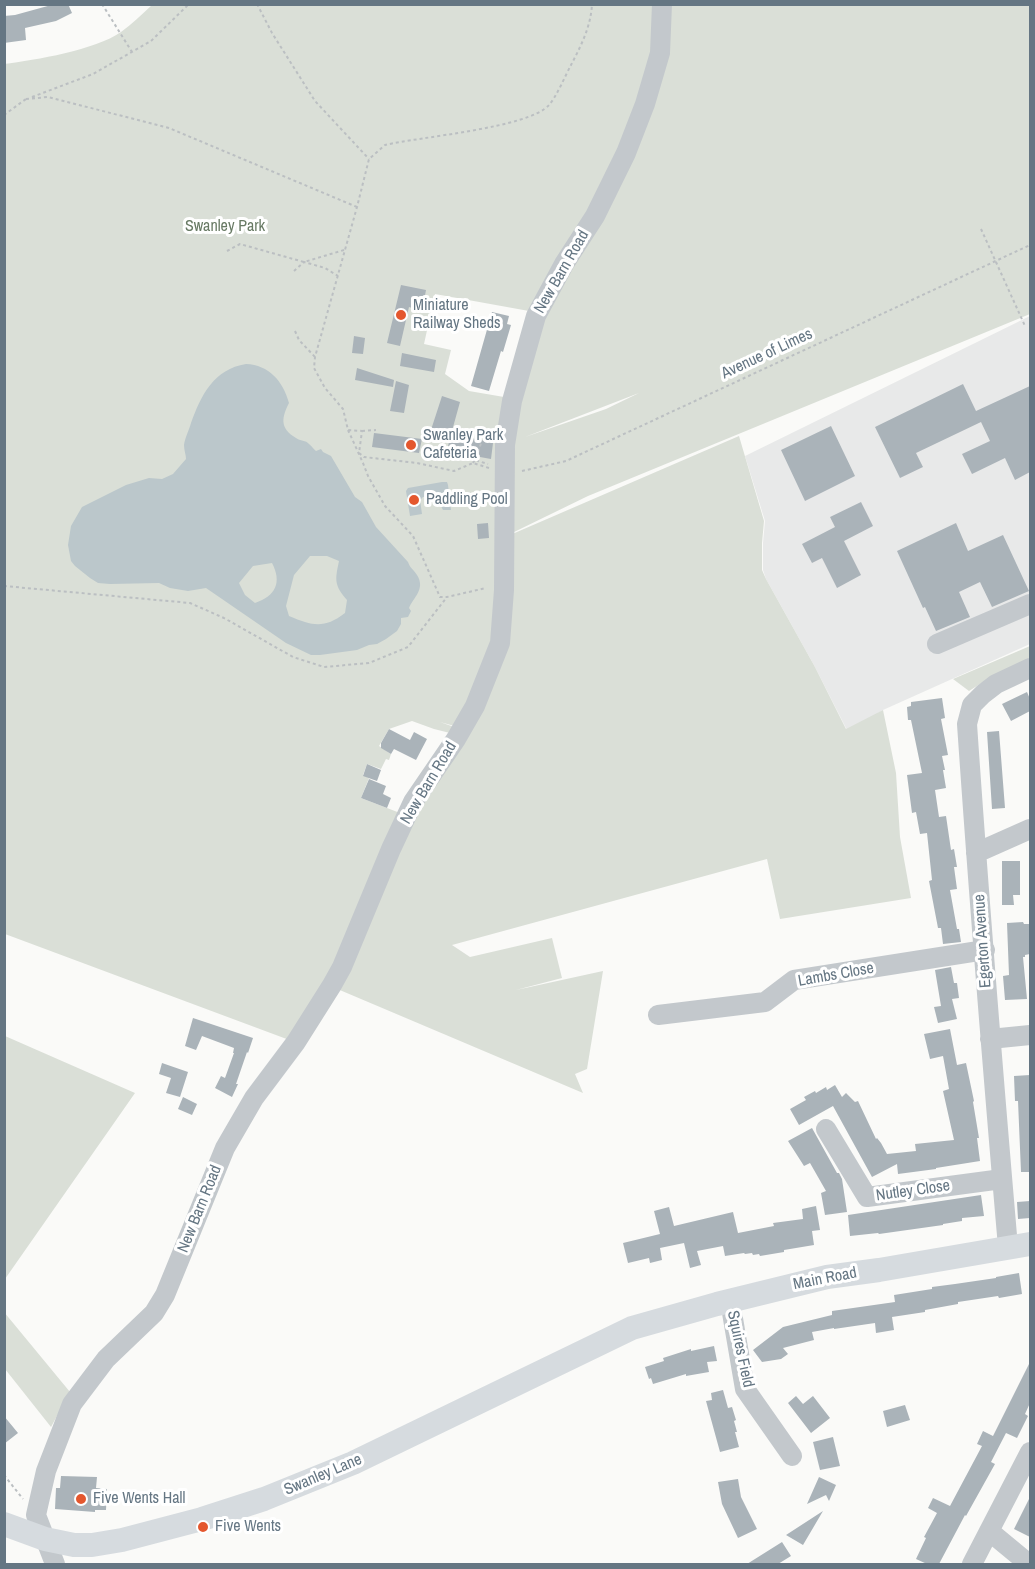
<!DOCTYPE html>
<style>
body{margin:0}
#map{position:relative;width:1035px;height:1569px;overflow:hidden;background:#fafaf8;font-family:"Archivo Narrow",sans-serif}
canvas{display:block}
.frame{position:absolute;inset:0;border:6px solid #657683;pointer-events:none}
</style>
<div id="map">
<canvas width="1035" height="1569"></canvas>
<div class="frame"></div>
</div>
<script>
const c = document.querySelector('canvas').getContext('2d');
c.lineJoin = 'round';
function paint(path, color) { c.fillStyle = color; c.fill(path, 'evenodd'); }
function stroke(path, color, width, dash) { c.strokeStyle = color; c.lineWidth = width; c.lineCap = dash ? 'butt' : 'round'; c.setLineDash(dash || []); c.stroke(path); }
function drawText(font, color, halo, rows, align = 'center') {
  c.font = font + ' "Archivo Narrow",sans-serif'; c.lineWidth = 6; c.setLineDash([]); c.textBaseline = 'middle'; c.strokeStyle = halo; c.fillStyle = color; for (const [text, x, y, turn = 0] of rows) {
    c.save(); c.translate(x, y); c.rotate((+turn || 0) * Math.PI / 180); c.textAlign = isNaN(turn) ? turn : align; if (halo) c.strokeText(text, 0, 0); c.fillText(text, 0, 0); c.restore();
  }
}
paint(new Path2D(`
 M1030 316V644L883 710 848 732 815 667 766 579 763 570V543L765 521 745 456Z`), '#e8e9e9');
paint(new Path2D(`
 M152 5H657L655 60 597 204 529 311 435 294 424 344 451 350 445 374 469 391 504 397 494 645 458 727 440 722 457 728 454 734 434 729 412 721 389 729 379 746 391 754 389 760 386 759 381 769 367 764 363 775 369 778 361 798 400 813 357 920 292 1041 5 934 4 64C36 60 95 50 121 32 132 24 142 14 152 5Z
 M666 5H1030V314L588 496 510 534 514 413 536 332 627 159ZM639 393 606 409 525 437Z
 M739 436 764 521 762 543V570L766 579 815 667 846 729 883 710 896 773 900 837 911 898 780 919 767 859 452 945 470 957 552 938 562 978 516 990 603 971 587 1069 575 1074 583 1093 335 988 405 829 479 710 510 535Z
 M1030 646V658L994 675 969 691 953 679Z
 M5 1036 135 1093 5 1279Z
 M4 1312 70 1392 51 1427 5 1369Z`), '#dadfd7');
paint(new Path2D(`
 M246 364C269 365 283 381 289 403 282 417 279 428 296 438 300 441 306 440 309 444 312 446 313 449 316 451L321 449 323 452 331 456 355 497 362 502 376 527 408 562C410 568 413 569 417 575 426 589 413 598 409 608L411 611 408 617 401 618V624L397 631 386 639 377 644 369 645 357 650 320 655H311L286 643 206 588 188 591 170 588 159 583 110 584 98 583 90 578 75 566 71 561 68 545 71 526 82 507 126 485 149 478 162 479 173 474 186 459C186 455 184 450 184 445 185 438 189 430 191 423 201 395 214 369 246 364ZM310 556H327L339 561C335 580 334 585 347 600L345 613C324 629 313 626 289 616L286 606 294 575ZM272 563C282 582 276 596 255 603L245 595 239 583 253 566Z
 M442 482H447L448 485 451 510H443L436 496 423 497 420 500 422 514 410 516 406 491 408 488Z`), '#bbc7cb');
paint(new Path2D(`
 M55 4H68L72 13 56 21 25 28 26 40 4 43V16L15 15Z
 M401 285 426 290 422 311 409 307 400 346 387 343Z
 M492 312 509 316 507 324 511 325 503 352 501 351 489 391 471 386Z
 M354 336 365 338 363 354 352 353Z
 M402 353 436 360 434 372 400 366Z
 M357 368 394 380 393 387 355 380Z
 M396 381 409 385 404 413 390 411Z
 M963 384 976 411 1030 386V472L1015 480 1005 458 972 474 962 454 990 441 981 422 916 453 923 467 900 478 875 427Z
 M442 396 460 402 450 438 430 433Z
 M831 426 855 476 805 501 781 450Z
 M374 433 422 439 419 453 372 447Z
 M451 433 493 443 491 459 447 451Z
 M861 502 873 526 844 541 861 575 837 588 822 558 812 563 802 544 835 527 830 517Z
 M488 523 489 538 478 539 477 524Z
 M956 523 968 551 1003 535 1029 591 992 607 980 582 959 592 970 617 936 631 925 607 923 608 897 551Z
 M1027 692 1030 699V711L1011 721 1002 704Z
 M942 698 945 718 941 719 948 755 942 756 945 770H943L946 788 935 790 939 817 946 816 951 850 954 849 957 867H954L957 889 950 890 957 929H959L961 942 943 944 941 928H938L929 881 932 880 927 833 920 834 916 812 912 813 907 775 922 773 911 720H908L907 707 911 706V702Z
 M389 729 410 740 414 732 427 739 416 760 394 749 391 754 381 748V743Z
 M999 731 1005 808 992 809 987 732Z
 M367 764 381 770 377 781 363 776Z
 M369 779 386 786 383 794 391 798 387 808 361 798Z
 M1002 861H1020V895H1013L1014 905H1002Z
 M1023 922 1024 924H1030V954L1025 955V957H1023L1027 999 1005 1000 1003 976 1009 975 1007 923Z
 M951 967 954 983H957L959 998 952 999 957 1019 938 1023 934 1007 941 1006 935 970Z
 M193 1018 253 1038 248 1053 247 1052 236 1084H238L232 1097 215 1088 221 1076 225 1078 234 1053H233L234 1048 202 1036 196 1050 185 1046Z
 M950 1029 957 1065 966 1063 974 1101 973 1102 979 1138H977L980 1161 936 1168V1169L898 1174 897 1164 872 1177 833 1106 799 1125 790 1109 806 1100 804 1097 815 1091 816 1093 826 1087 827 1090 835 1085 842 1097 846 1093 855 1102 858 1101 876 1139 877 1138 881 1143 887 1154 916 1151 915 1144 954 1140 943 1091 949 1089 943 1056 930 1059 924 1034Z
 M162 1063 188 1072 180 1097 166 1093 171 1078 159 1074Z
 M1030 1075V1172H1021L1018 1101H1015L1014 1076Z
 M183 1097 197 1104 192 1115 178 1109Z
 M812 1128 837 1173H839L842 1179 847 1212 825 1215 821 1193 826 1191 810 1163 804 1166 788 1141Z
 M981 1195 984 1216 962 1218V1221L943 1224V1225L879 1234 878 1233 850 1236 848 1215Z
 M1030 1201V1218L1018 1219 1017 1202Z
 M816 1206 820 1230 812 1231 814 1245 784 1250V1252L760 1256 759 1254 753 1255 752 1253 745 1254 744 1253 725 1256 723 1246 697 1251 701 1265 690 1268 684 1243 660 1248 662 1260 650 1263 649 1258 628 1263 623 1243 660 1234 654 1211 669 1207 674 1226 733 1212 738 1233 774 1226 773 1223 803 1219 802 1209Z
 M1019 1273 1022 1294 999 1298 998 1296 958 1302V1304L925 1310V1312L892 1317 894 1330 876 1333 875 1323 834 1329V1328L812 1332 814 1340 783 1348 788 1354 781 1359 762 1362 753 1350 783 1327 832 1315V1311L895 1302 894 1295 932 1289V1287L955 1284 996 1278V1277Z
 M714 1346 717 1361 707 1362 709 1372 686 1376V1374L653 1384 651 1378 649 1379 645 1367 664 1361 663 1358 691 1349V1351Z
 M1030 1362V1403L1025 1414 1028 1416 1017 1438 1006 1433 991 1462 995 1464 966 1516 965 1515 939 1564H927L916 1559 926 1538 924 1537 937 1513 928 1508 933 1498 950 1506 982 1446 977 1444 983 1431 993 1436Z
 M723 1390 728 1408 732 1407 736 1420 734 1421 737 1432H735L739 1447 720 1452 706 1401 712 1400 711 1393Z
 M796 1396 803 1404 813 1396 830 1418 811 1433 788 1403Z
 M905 1405 910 1420 887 1427 883 1411Z
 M4 1416 18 1433 4 1444Z
 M833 1437 840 1466 820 1470 813 1442Z
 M61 1476 97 1477 96 1488 107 1489 106 1510H95V1512L55 1509 56 1488H60Z
 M819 1477 836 1485 829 1501 826 1495 807 1504Z
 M738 1479 741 1497 757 1529 738 1538 722 1504 718 1482Z
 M1030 1497V1537L1014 1529Z
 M823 1511 803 1545 786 1535Z
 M782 1542 791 1556 778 1564H747Z`), '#aab3b9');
stroke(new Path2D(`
 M102 4 132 52
 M257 4 272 33 315 101 369 159
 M32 97 93 74 151 41 189 4
 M26 99 48 97 169 128 357 207
 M4 115 26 99
 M981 229 1025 326
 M227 251 240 244 304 262 344 250
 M294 271 304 262 325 268 338 276
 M295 331 299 340 315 357
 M348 430 363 463 368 476 385 506 413 536 440 597H447L486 588
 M362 431 376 430
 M478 453V461L488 464
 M473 463 478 453 482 440
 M489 468 473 463 454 471 417 463 364 457 359 453 362 431 348 430 343 409 325 388 314 368 315 357 357 207 369 159 385 145C418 137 529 128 549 105 557 96 565 76 571 65 581 46 591 26 592 4
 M522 471 566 461 1030 245
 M4 586 190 603 224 618 293 657 324 667 369 663 408 647 447 597
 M4 1475 23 1499`), '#bbbfc2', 2, [3, 3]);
stroke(new Path2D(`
 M937 644 1030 604
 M976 853 1030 829
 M658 1015 765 1002 794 980 985 950
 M990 1039 1030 1035
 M826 1129 867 1197 1002 1179
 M1008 1247C993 1073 979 899 967 724L972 705 983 694 996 684 1030 668
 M730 1301 745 1389 792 1456
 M989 1531 1029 1564
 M55 1564 36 1515 46 1471 72 1404 106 1359 154 1313 165 1295 225 1148 254 1098 296 1042 332 985 342 967 391 849 413 802 456 739 475 706 500 643 504 590 505 445 512 401 536 316 564 264 595 216 626 153 645 104 660 53 662 4
 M972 1564 1030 1452`), '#c3c8cc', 20);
stroke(new Path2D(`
 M4 1524 45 1539 74 1545H92L122 1540 202 1519 264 1499 353 1463 632 1328 717 1304 827 1277 879 1270 1030 1244`), '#d6dbdf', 24);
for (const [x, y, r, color] of [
 [401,315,6,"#e4572e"],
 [411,445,6,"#e4572e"],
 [414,500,6,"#e4572e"],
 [81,1499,6,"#e4572e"],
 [203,1527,6,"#e4572e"]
]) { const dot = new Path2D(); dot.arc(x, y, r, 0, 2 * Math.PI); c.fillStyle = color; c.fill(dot); stroke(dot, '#fff', 2); }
drawText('16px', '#687a64', '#fff', [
 ["Swanley Park",225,227]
]);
drawText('16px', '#657683', '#fff', [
 ["New Barn Road",562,272,-60],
 ["Avenue of Limes",767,354,-25],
 ["New Barn Road",429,783,-59],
 ["Egerton Avenue",983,941,-94],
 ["Lambs Close",836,975,-10],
 ["Nutley Close",913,1191,-8],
 ["New Barn Road",200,1209,-68],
 ["Main Road",825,1279,-11],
 ["Squires Field",740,1349,78],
 ["Swanley Lane",323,1475,-23]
]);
drawText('16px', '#657683', '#fff', [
 ["Miniature",413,306],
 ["Railway Sheds",413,324],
 ["Swanley Park",423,436],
 ["Cafeteria",423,454],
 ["Paddling Pool",426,500],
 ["Five Wents Hall",93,1499],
 ["Five Wents",215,1527]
], 'left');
</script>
